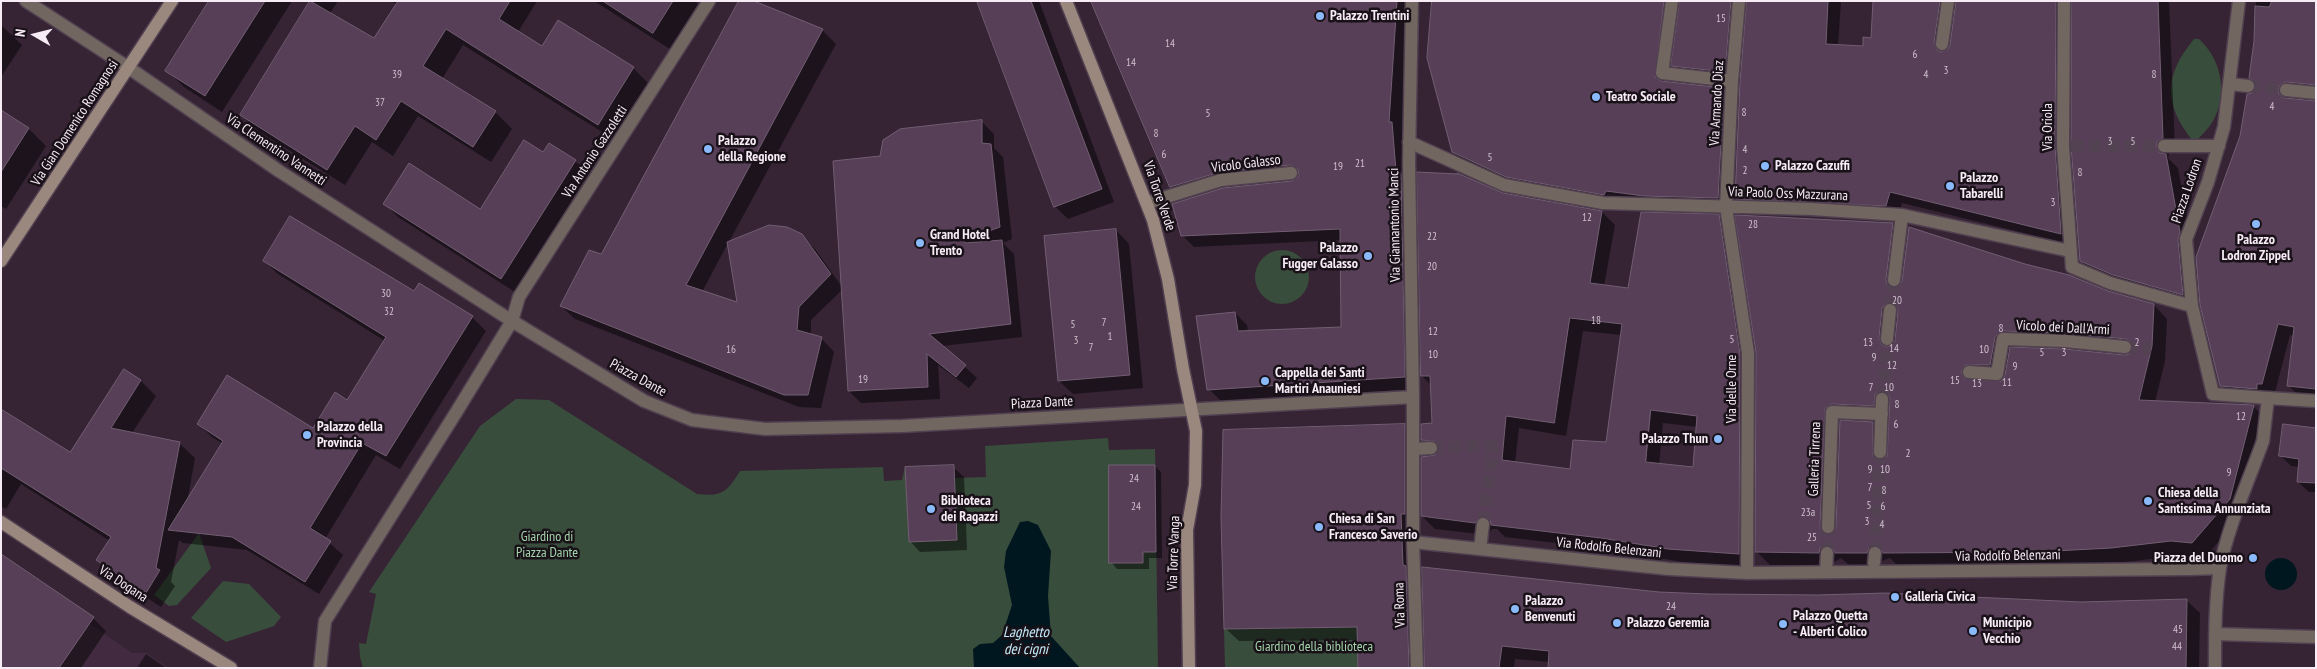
<!DOCTYPE html>
<style>
body{margin:0}
#map{position:relative;width:2317px;height:669px;overflow:hidden;background:#362435;font-family:"PT Sans Narrow",sans-serif}
canvas{display:block}
.frame{position:absolute;inset:0;border:2px solid #f7ebf6;pointer-events:none}
.north{position:absolute;left:10px;top:10px;width:50px;height:50px;-webkit-text-stroke:4px #191118;paint-order:stroke;rotate:278deg;font-size:14px;font-weight:700;line-height:20px;text-align:center;color:#f7ebf6}
.north::after{content:'';display:block;margin:auto;width:18px;height:22px;background:#f7ebf6;clip-path:polygon(50% 0,100% 100%,50% 72%,0 100%)}
</style>
<div id="map">
<canvas width="2317" height="669"></canvas>
<div class="frame"></div>
<div class="north">N</div>
</div>
<script>
const c = document.querySelector('canvas').getContext('2d');
c.lineJoin = 'round';
function paint(path, color) { c.fillStyle = color; c.fill(path, 'evenodd'); }
function stroke(path, color, width, dash) { c.strokeStyle = color; c.lineWidth = width; c.lineCap = dash ? 'butt' : 'round'; c.setLineDash(dash || []); c.stroke(path); }
function drawText(font, color, halo, rows, align = 'center') {
  c.font = font + ' "PT Sans Narrow",sans-serif'; c.lineWidth = 5; c.setLineDash([]); c.textBaseline = 'middle'; c.strokeStyle = halo; c.fillStyle = color; for (const [text, x, y, turn = 0] of rows) {
    c.save(); c.translate(x, y); c.rotate((+turn || 0) * Math.PI / 180); c.textAlign = isNaN(turn) ? turn : align; if (halo) c.strokeText(text, 0, 0); c.fillText(text, 0, 0); c.restore();
  }
}
paint(new Path2D(`
 M89 623 132 653H147L168 668H59Z`), '#422b41');
paint(new Path2D(`
 M2194 39H2199C2220 58 2228 90 2215 117 2211 126 2203 134 2196 141H2193C2163 104 2164 75 2194 39Z
 M1255 277a27 27 0 1 1 54 0a27 27 0 1 1-54 0Z
 M516 399 549 400 697 494C722 497 727 492 740 471L883 467 884 481 902 480 905 467 954 465 955 478 986 477 985 446 1108 438 1109 450 1155 449 1158 668H363L360 657 359 643 366 644 376 594 369 592 480 426Z
 M199 533 211 568 177 605 169 606 154 595Z
 M223 581 249 584 281 617 274 626 226 642 191 618Z
 M1357 626 1358 668H1225L1224 629Z`), '#394d3c');
paint(new Path2D(`
 M1028 521 1038 525 1051 551 1048 596 1051 636 1080 668H974L973 649 980 644 993 643 1002 635 1012 605 1004 567 1006 551 1020 522Z
 M2265 574a16 16 0 1 1 32 0a16 16 0 1 1-32 0Z`), '#001720');
paint(new Path2D(`
 M211 1H292L222 112 184 87 167 70Z
 M305 1H338L330 13 375 40 397 5 392 1H537L518 32 542 48 633 68 650 85 615 140 463 45 442 79 495 112 512 129 491 162 418 116 393 156 372 142 345 185 258 131 241 114 310 4Z
 M594 1H695L698 4 670 49Z
 M750 1 822 30 836 44 729 242 801 235 815 249 842 287 881 157 982 122 994 134V148L1003 157 1012 239 1003 243 1014 254 1022 337 942 346 977 378 969 388 938 365 940 399 861 403 849 391 843 289 811 320V335L821 338 834 352 821 408 799 407 575 319 561 306 602 256ZM728 243 739 304 702 292Z
 M978 1H1039L1114 202 1068 219 1055 206Z
 M1094 1H1409L1403 128 1416 389 1221 401 1209 389 1235 313 1247 325 1248 332 1343 328 1341 240 1194 247 1182 235 1293 182 1300 176 1232 183 1183 198 1171 186Z
 M1434 1H1841L1838 46 1864 48 1872 40 1874 1H2169L2175 150 2169 154 2168 158 2178 168 2192 244 2194 306 2093 273 2081 261 2073 3 2068 14 2067 159 2073 245 1902 203 1898 217 1748 210 1736 198 1748 5 1743 13 1736 84 1685 78 1673 65 1681 6 1678 8 1666 83 1723 89 1735 102 1730 210 1520 189 1465 164 1453 152ZM1957 7 1951 46 1946 55 1954 8Z
 M2256 1H2316V95L2299 94 2292 97 2291 100 2316 102V399L2301 398 2289 386 2294 336 2290 335 2274 396 2233 398 2221 386 2242 136 2252 94 2257 88V84L2250 78 2256 41Z
 M1 25 22 45 1 77Z
 M1 111 29 129 46 146 6 209 1 206Z
 M543 154 575 161 588 174 515 292 398 217 385 204 481 210Z
 M1502 194 1602 212 1615 225 1604 286 1629 290 1718 216 1731 229 1752 367 1751 566 1682 562 1615 550 1505 537 1497 529H1492L1488 535 1435 529 1422 516 1438 453 1422 440 1434 425 1431 385 1422 376ZM1583 331 1622 335 1607 443 1571 470 1515 463 1519 428 1566 436ZM1663 423 1698 427 1694 468 1659 465Z
 M1892 224 1906 237 1900 286 2107 292 2154 305 2167 319 2165 361 2155 402 2253 406 2267 420 2244 513 2206 556 2185 555 2125 562 1987 566H1898L1890 558 1882 561 1880 566H1850L1841 558 1834 562 1832 566 1770 565 1756 551ZM1890 235H1893L1886 285H1884ZM2017 344 2080 346 2132 351 2128 356 2011 349ZM1980 378 2004 379 2001 382H1977ZM1889 405 1891 406 1888 458H1886V437L1872 423 1833 534 1838 422 1846 417 1887 419Z
 M1116 230 1129 244 1143 388 1073 394 1059 381Z
 M264 261 415 292 420 284 472 317 486 331 400 469 376 455 325 539 343 555 319 594 247 550 183 543 179 540 171 582 175 586 161 607 113 576 97 560 110 541 21 484 6 509 1 506V408L70 453 125 371 141 381 156 396 132 433 179 443 195 458 187 503 223 444 212 437 198 424 313 430 347 401 385 341 278 274Z
 M1404 425 1418 439 1421 668H1359L1358 640 1239 641 1225 628Z
 M2316 430V492H2309L2298 482 2299 467 2291 466 2281 456Z
 M1155 466 1161 472 1162 558H1149V569H1117L1111 562Z
 M953 467 964 477 967 550 920 552 910 541Z
 M1659 594 2081 603 2186 600 2200 613 2199 668H1549L1550 662 1515 659 1514 668H1426Z
 M93 618 106 631 81 668H1Z
 M146 654 166 668H137Z`), '#0007');
const building = new Path2D(`
 M209 1H265L205 96 165 71Z
 M310 1 374 38 398 1H510L499 19 542 46 558 20 634 67 598 125 446 29 423 66 496 111 473 147 401 101 376 140 355 126 327 170 240 115Z
 M603 1H673L653 33Z
 M739 1H754L823 29 686 285 737 302 727 242 769 225 787 227 802 234 831 274 799 307 797 330 822 337 808 395H784L560 306 589 250 601 254Z
 M977 1H1031L1102 189 1054 207Z
 M1091 1H1397L1389 122H1392L1396 171 1401 172 1405 377 1207 390 1196 316 1235 312 1238 331 1341 327 1340 229 1181 236 1172 204 1223 188 1292 181 1299 176 1298 169 1290 165 1220 172 1170 187Z
 M1432 1H1664L1655 77 1661 81 1724 88 1718 198 1644 196 1606 191 1604 195 1506 177 1452 152 1427 58Z
 M1680 1H1731L1725 72 1671 66Z
 M1747 1H1828L1826 44 1863 46V37L1871 38 1873 1H1940L1934 43 1937 50 1941 52 1948 49 1950 45 1956 1H2056L2055 146 2061 234 1890 192 1886 206 1735 199 1740 82Z
 M2072 1H2158L2163 138 2157 142 2156 146 2160 153 2166 154 2180 232 2178 240 2183 295 2113 275 2080 261 2071 146Z
 M2272 1H2316V85L2286 82 2280 85 2278 90 2279 94 2285 98 2316 101V389L2287 386 2294 327 2278 324 2262 384H2257V389L2220 386 2200 305 2196 257 2240 136 2247 94 2252 93 2256 87 2255 82 2249 78 2254 41 2255 6 2269 7Z
 M1 110 29 128 1 172Z
 M982 120V143L991 144 1000 227 964 240 965 243 1002 240 1011 324 929 334 966 365 956 377 927 354 928 387 848 391 833 161 880 156 883 140 900 129Z
 M524 140 543 152 549 143 576 160 501 279 383 204 409 163 480 209Z
 M1417 172 1458 174 1457 173 1503 193 1602 211 1590 283 1628 288 1641 212 1719 214 1740 354 1739 554 1668 549 1601 538 1491 525 1490 520 1484 516 1479 517 1475 523 1421 516V457L1435 455 1439 448 1434 441 1421 440V424L1432 423 1430 376H1421ZM1570 318 1622 324 1606 442 1573 440 1570 469 1502 460 1506 416 1554 423ZM1651 410 1697 416 1693 467 1646 462Z
 M1735 215 1893 223 1886 279 1887 284 1893 288 1898 287 1902 281 1909 227 2025 264 2069 275 2108 291 2154 304 2152 346 2139 400 2254 405 2230 499 2192 543 2171 541 2111 548 2035 552 1883 553 1880 547 1875 545 1869 548 1867 553H1835L1832 546 1827 545 1820 548 1819 553 1755 552 1756 353ZM1887 302 1895 304 1898 311 1895 340 1893 344 1887 347 1882 345 1879 338 1882 309ZM2003 331 2065 333 2126 339 2132 343 2133 348 2129 354 2124 355 2064 349 2010 347 2005 375 2001 381 1964 378 1961 372 1965 365H1990L1995 337ZM1882 391 1887 392 1890 399 1887 456 1880 460 1873 455V422L1840 420 1836 527 1832 534H1824L1820 527 1825 408 1832 404 1874 406 1875 395Z
 M290 216 414 291 419 283 473 316 386 456 362 443 310 528 331 541 305 582 232 537 168 530 223 441 197 424 227 375 313 428 335 392 347 400 386 337 263 261Z
 M1116 229 1130 375 1058 381 1044 236Z
 M124 369 141 380 111 428 180 442 156 568 160 570 146 593 96 560 111 537 1 468V409L70 452Z
 M1405 424V514H1401L1403 565 1406 566 1409 668H1358L1357 627 1224 629 1221 517 1223 430Z
 M2283 424 2316 428V483L2297 482 2299 459 2279 456Z
 M954 465 957 540 909 542 905 467Z
 M1109 465H1155L1156 552H1143V563H1109Z
 M1 554 94 617 59 668H1Z
 M1422 567 1659 592 1708 594 1817 595 1885 593 2081 602 2187 599 2186 668H1548L1549 651 1502 646 1499 668H1425Z`);
paint(building, '#573f57');
stroke(building, '#725e72', 1);
stroke(new Path2D(`
 M2248 86 2286 90
 M2071 146H2164
 M1890 310 1894 280
 M2125 347 2151 349
 M1882 399 1888 341
 M1431 448 1503 445
 M1483 524 1494 446
 M1827 553 1828 527
 M1875 553 1880 452`), '#534252', 12, [12, 6]);
const pedestrian = new Path2D(`
 M1672 1 1662 73 1732 81
 M1739 1 1732 81 1726 207 1748 353 1747 573
 M2064 1 2063 146 2072 267 2110 283 2192 306 2213 394 2268 398
 M1942 44 1948 1
 M2230 84 2248 86
 M2286 90 2316 93
 M1409 142 1504 185 1603 203 1811 209 1902 215 2070 251
 M2164 146H2219
 M1147 203 1221 180 1291 173
 M1894 280 1902 215
 M2192 306 2186 239 2208 182 2224 127 2239 1
 M1887 339 1890 310
 M1969 372 1997 374 2003 339 2065 341 2125 347
 M1414 449 1431 448
 M1880 452 1882 399
 M1828 527 1832 412 1882 414
 M1480 549 1483 524
 M1874 563 1875 553
 M2190 569 2220 568
 M1826 572 1827 553
 M2215 634 2316 637
 M2215 668C2215 635 2215 601 2220 568 2227 529 2249 480 2263 441`);
const minor = new Path2D(`
 M26 1 129 68 279 171 512 321 644 401 692 420 765 429 902 426 1413 397
 M1412 1 1409 162 1413 397V542L1417 668
 M2263 441 2268 398 2316 401
 M1413 542 1669 569 1747 573 2190 569
 M320 668 325 621 457 411 512 321 519 297 709 1`);
const secondary = new Path2D(`
 M1066 1 1153 220 1168 279 1183 369 1196 431 1195 485 1187 530 1189 668
 M1 261 172 1
 M1 522 130 607 231 668`);
stroke(pedestrian, '#514050', 15);
stroke(minor, '#514050', 15);
stroke(secondary, '#514050', 15);
stroke(pedestrian, '#726661', 12);
stroke(minor, '#726661', 12);
stroke(secondary, '#9a877e', 12);
for (const [x, y, r, color] of [
 [1320,16,5,"#8abafc"],
 [1596,97,5,"#8abafc"],
 [708,149,5,"#8abafc"],
 [1765,166,5,"#8abafc"],
 [1950,186,5,"#8abafc"],
 [2256,224,5,"#8abafc"],
 [920,243,5,"#8abafc"],
 [1368,256,5,"#8abafc"],
 [1265,381,5,"#8abafc"],
 [307,435,5,"#8abafc"],
 [1718,439,5,"#8abafc"],
 [2148,501,5,"#8abafc"],
 [931,509,5,"#8abafc"],
 [1319,527,5,"#8abafc"],
 [2253,558,5,"#8abafc"],
 [1895,597,5,"#8abafc"],
 [1515,609,5,"#8abafc"],
 [1617,623,5,"#8abafc"],
 [1783,624,5,"#8abafc"],
 [1973,631,5,"#8abafc"]
]) { const dot = new Path2D(); dot.arc(x, y, r, 0, 2 * Math.PI); c.fillStyle = color; c.fill(dot); stroke(dot, '#191118', 2); }
drawText('11px', '#cfc0ce', null, [
 ["15",1721,19],
 ["14",1170,44],
 ["6",1915,55],
 ["14",1131,63],
 ["3",1946,71],
 ["39",397,75],
 ["4",1926,75],
 ["8",2154,75],
 ["37",380,103],
 ["4",2272,107],
 ["8",1744,113],
 ["5",1208,114],
 ["8",1156,134],
 ["3",2110,142],
 ["5",2133,142],
 ["4",1745,150],
 ["6",1164,155],
 ["5",1490,158],
 ["21",1360,164],
 ["19",1338,167],
 ["2",1745,171],
 ["8",2080,173],
 ["3",2053,203],
 ["12",1587,218],
 ["28",1753,225],
 ["22",1432,237],
 ["20",1432,267],
 ["30",386,294],
 ["20",1897,301],
 ["32",389,312],
 ["18",1596,321],
 ["7",1104,323],
 ["5",1073,325],
 ["8",2001,329],
 ["12",1433,332],
 ["1",1110,337],
 ["5",1732,340],
 ["3",1076,341],
 ["13",1868,343],
 ["2",2137,343],
 ["7",1091,348],
 ["14",1894,349],
 ["16",731,350],
 ["10",1984,350],
 ["5",2042,353],
 ["3",2064,353],
 ["10",1433,355],
 ["9",1874,358],
 ["12",1892,366],
 ["9",2015,367],
 ["19",863,380],
 ["15",1955,381],
 ["11",2007,383],
 ["13",1977,384],
 ["7",1871,388],
 ["10",1889,388],
 ["8",1897,405],
 ["12",2241,417],
 ["6",1896,425],
 ["2",1908,454],
 ["9",1870,470],
 ["10",1885,470],
 ["9",2229,473],
 ["24",1134,479],
 ["7",1870,488],
 ["8",1884,491],
 ["5",1869,506],
 ["24",1136,507],
 ["6",1883,507],
 ["23a",1808,513],
 ["3",1867,522],
 ["4",1882,525],
 ["25",1812,538],
 ["24",1671,607],
 ["45",2178,630],
 ["44",2177,647]
]);
drawText('bold 14px', '#f7ebf6', '#191118', [
 ["Palazzo Trentini",1330,16],
 ["Teatro Sociale",1606,97],
 ["Palazzo",718,141],
 ["della Regione",718,157],
 ["Palazzo Cazuffi",1775,166],
 ["Palazzo",1960,178],
 ["Tabarelli",1960,194],
 ["Grand Hotel",930,235],
 ["Trento",930,251],
 ["Palazzo",2256,240,"center"],
 ["Lodron Zippel",2256,256,"center"],
 ["Palazzo",1358,248,"right"],
 ["Fugger Galasso",1358,264,"right"],
 ["Cappella dei Santi",1275,373],
 ["Martiri Anauniesi",1275,389],
 ["Palazzo della",317,427],
 ["Provincia",317,443],
 ["Palazzo Thun",1708,439,"right"],
 ["Chiesa della",2158,493],
 ["Santissima Annunziata",2158,509],
 ["Biblioteca",941,501],
 ["dei Ragazzi",941,517],
 ["Chiesa di San",1329,519],
 ["Francesco Saverio",1329,535],
 ["Piazza del Duomo",2243,558,"right"],
 ["Galleria Civica",1905,597],
 ["Palazzo",1525,601],
 ["Benvenuti",1525,617],
 ["Palazzo Quetta",1793,616],
 ["- Alberti Colico",1793,632],
 ["Palazzo Geremia",1627,623],
 ["Municipio",1983,623],
 ["Vecchio",1983,639]
], 'left');
drawText('14px', '#f7ebf6', '#191118', [
 ["Via Armando Diaz",1717,103,-87],
 ["Via Gian Domenico Romagnosi",75,123,-57],
 ["Via Oriola",2048,127,-90],
 ["Via Clementino Vannetti",276,150,34],
 ["Via Antonio Gazzoletti",595,152,-57],
 ["Vicolo Galasso",1246,164,-7],
 ["Piazza Lodron",2187,191,-71],
 ["Via Paolo Oss Mazzurana",1788,194,2],
 ["Via Torre Verde",1159,196,71],
 ["Via Giannantonio Manci",1395,225,-91],
 ["Vicolo dei Dall'Armi",2063,328,3],
 ["Piazza Dante",638,378,29],
 ["Via delle Orne",1732,389,-90],
 ["Piazza Dante",1042,403,-3],
 ["Galleria Tirrena",1815,459,-88],
 ["Via Rodolfo Belenzani",1609,548,6],
 ["Via Torre Vanga",1174,553,-88],
 ["Via Rodolfo Belenzani",2008,556,-1],
 ["Via Dogana",123,584,33],
 ["Via Roma",1400,605,-92]
]);
drawText('14px', '#a3d5aa', '#191118', [
 ["Giardino di",547,537],
 ["Piazza Dante",547,553],
 ["Giardino della biblioteca",1314,647]
]);
drawText('italic 15px', '#c2ecfb', '#191118', [
 ["Laghetto",1026,633],
 ["dei cigni",1026,650]
]);
</script>
